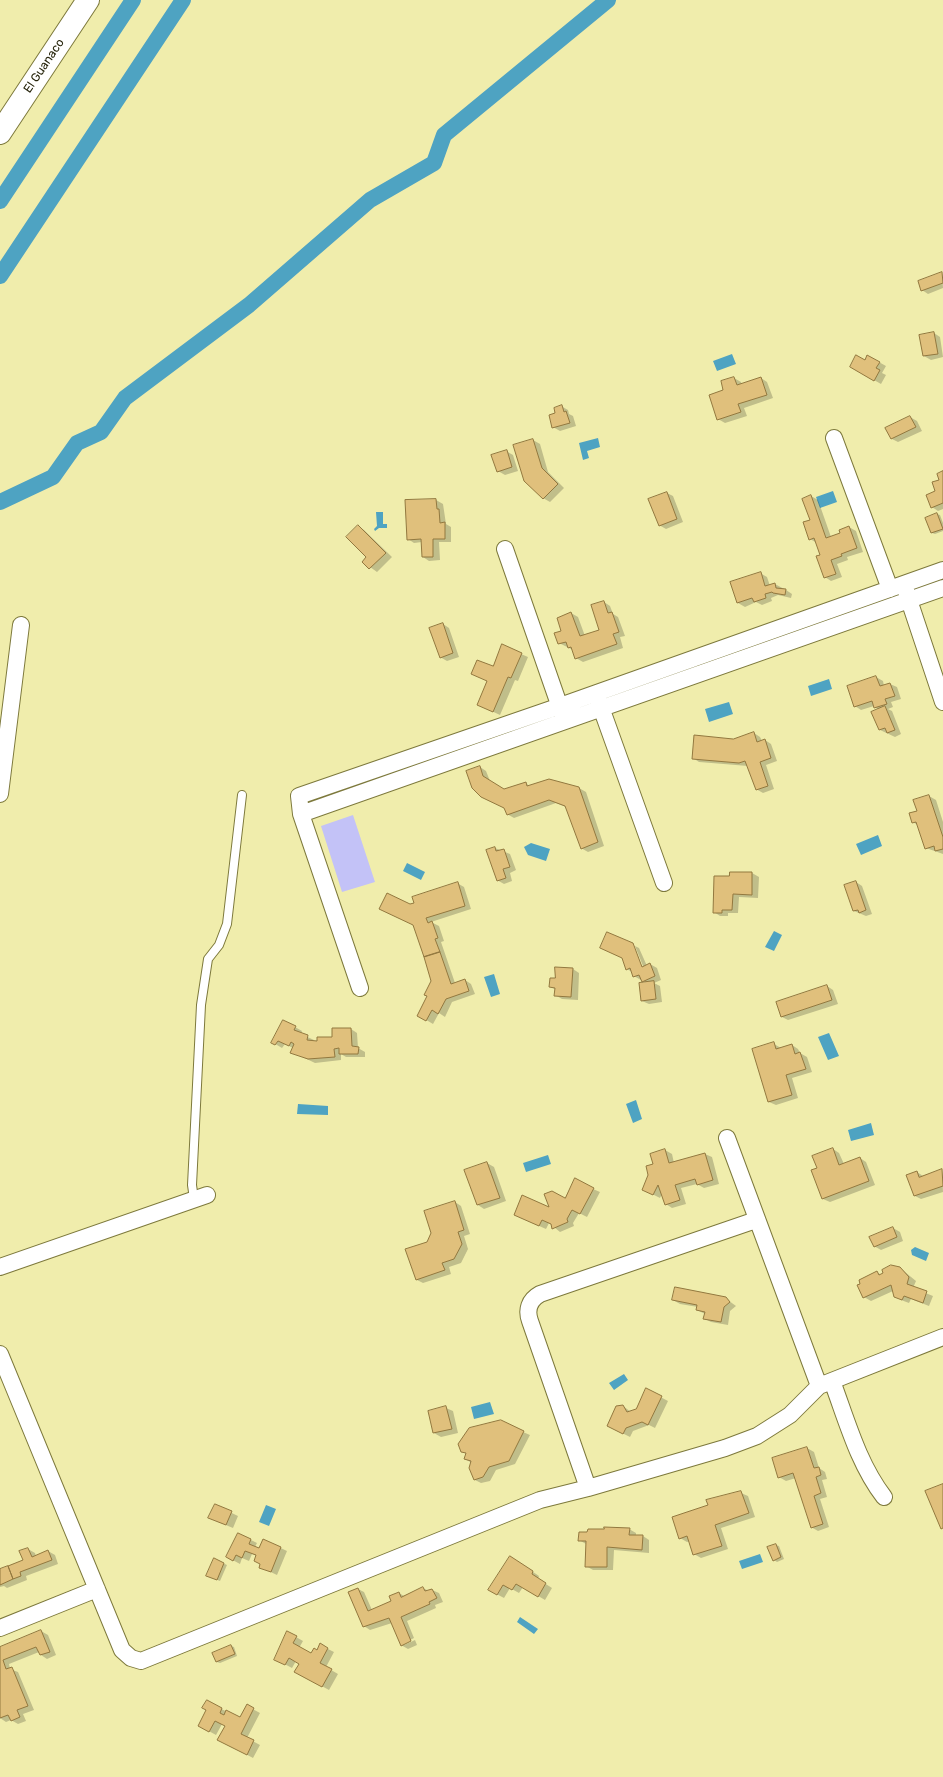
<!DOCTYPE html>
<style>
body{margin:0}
canvas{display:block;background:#f0edac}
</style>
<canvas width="943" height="1777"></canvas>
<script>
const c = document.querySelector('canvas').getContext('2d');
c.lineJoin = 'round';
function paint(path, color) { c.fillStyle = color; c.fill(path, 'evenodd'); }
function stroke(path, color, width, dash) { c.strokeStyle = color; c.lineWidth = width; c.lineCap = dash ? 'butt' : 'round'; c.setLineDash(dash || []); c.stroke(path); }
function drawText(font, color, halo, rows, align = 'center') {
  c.font = font + ' Rubik,sans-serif'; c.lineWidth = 4; c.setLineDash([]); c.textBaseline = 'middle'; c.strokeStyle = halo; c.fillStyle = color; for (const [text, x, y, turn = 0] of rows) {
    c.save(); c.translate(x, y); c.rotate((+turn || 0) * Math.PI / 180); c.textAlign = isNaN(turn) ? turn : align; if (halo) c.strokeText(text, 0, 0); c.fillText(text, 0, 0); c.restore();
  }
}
paint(new Path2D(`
 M353 815 375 882 342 892 321 826Z`), '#c3c2f7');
paint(new Path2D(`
 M732 354 736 364 717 371 713 361Z
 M598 438 600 447 587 451 589 458 583 460 579 443Z
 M833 491 837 502 820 508 816 497Z
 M376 512H383V524H387V528H379L375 531 374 529 377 526Z
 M829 679 832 689 811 696 808 686Z
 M729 702 733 714 709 722 705 709Z
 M878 835 882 846 861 855 856 844Z
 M531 843 550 849 546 861 528 855 524 847Z
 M407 863 425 872 421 880 403 871Z
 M774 931 782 935 774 951 765 947Z
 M494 974 500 994 491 997 484 977Z
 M829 1033 839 1056 828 1060 818 1037Z
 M636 1100 642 1119 633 1123 626 1104Z
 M298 1104 328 1106V1115L297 1114Z
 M871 1123 874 1135 851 1141 848 1130Z
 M548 1155 551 1164 526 1172 523 1163Z
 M915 1247 929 1253 926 1261 912 1255 911 1250Z
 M624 1374 628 1380 614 1390 609 1383Z
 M490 1402 494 1414 474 1419 471 1407Z
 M266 1505 276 1509 269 1526 259 1522Z
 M760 1554 763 1562 742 1569 739 1561Z
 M520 1617 538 1629 534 1634 517 1622Z`), '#4ea3c2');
paint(new Path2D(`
 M942 273 943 288 928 294 922 290 919 282Z
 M934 333 940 337 943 357 931 360 924 356Z
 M868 356 886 366 882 373 886 375 881 384 851 367 865 361Z
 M734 378 741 382 742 385 761 378 767 382 773 398 744 408 747 416 725 423 718 419 725 390Z
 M561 406 568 410 569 414 573 416 576 426 560 431 553 427 557 414Z
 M910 417 917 421 922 431 898 442 892 439Z
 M533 440 540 444 548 472 564 488 550 502 543 498 514 445Z
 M506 451 513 455 518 471 505 475 498 471Z
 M943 472V509L938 511 932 507Z
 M667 493 673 496 683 522 666 529 659 525Z
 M811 496 818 500 831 537 842 534 849 527 856 531 863 552 847 557 848 560 837 564 842 577 831 581 825 577 821 555 817 543 810 539Z
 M436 500 443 504 446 524 451 527V542H439L440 560 429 561 423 557 422 542 414 543 408 539 406 501Z
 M937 514 940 515 943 523V531L935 534 932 533Z
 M358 526 364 530 392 557 377 572 363 562 368 557Z
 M760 573 767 577 770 586 775 584 786 590 792 594 791 598 778 595 771 598 772 601 762 605 756 602 745 607 738 603 732 583Z
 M604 602 610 606 613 614 618 617 625 636 620 637 623 648 583 662 576 658 573 650 559 643 563 631 571 613 578 617 585 636 601 630Z
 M443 624 449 628 459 657 447 661 440 657Z
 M521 654 528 657 518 681 515 680 500 715 485 708 493 668Z
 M876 677 883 681 884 686 890 684 897 687 901 699 891 702 893 707 888 709 892 711 901 734 895 737 880 730 879 710 874 706 861 710 855 706Z
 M754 733 760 737 762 741 765 740 771 744 777 761 766 765 774 789 763 793 756 789 748 766 699 762 693 758Z
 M480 767 486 771 490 781 504 790 525 783 530 786 579 788 586 792 604 846 588 852 581 848 566 807 556 803 514 818 507 814 505 808 488 800Z
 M929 796 936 800 943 822V854L926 848 919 826 913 822 918 811Z
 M495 848 510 854 516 870 510 873 512 881 504 884 497 880Z
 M731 873H752L759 877 758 898 739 897 738 913H728V916H720L714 912 730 877Z
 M856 882 862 886 872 914 866 916 854 911 845 886Z
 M457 883 464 887 471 909 431 922 439 926 444 941 441 942 455 983 465 980 471 984 475 994 452 1002 445 1017 439 1013 433 1024 418 1015 428 996 433 981 410 905Z
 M608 933 643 972 645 971 635 946 639 948 647 966 650 964 657 968 661 980 654 983 660 986 662 1002 649 1004 642 1001 646 983 634 976 632 972 627 969 623 958 601 948Z
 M573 969 579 973 578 1000 562 999 555 995V989L550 987 555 979Z
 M827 986 833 990 838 1004 788 1020 782 1017Z
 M295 1027 302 1031 301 1034 314 1040 313 1042 333 1038 351 1029 357 1033 358 1048 365 1052V1057H346L341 1054V1060L315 1063 292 1052 293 1048 285 1044 282 1048 272 1042Z
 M774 1044 781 1048 792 1045 798 1049 800 1053 807 1057 812 1072 792 1078 798 1098 776 1105 769 1102Z
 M833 1149 839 1153 844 1164 860 1158 866 1162 875 1185 830 1202 823 1199 818 1168Z
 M665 1150 672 1154 674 1163 705 1154 712 1157 719 1184 704 1188 697 1184 681 1188 686 1204 672 1208 666 1204 662 1194 660 1198 650 1193 654 1165Z
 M487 1163 494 1167 506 1201 484 1209 478 1205Z
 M942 1170 943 1192 921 1199 915 1196 917 1172 923 1176Z
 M593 1189 600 1192 587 1217 579 1213 573 1223 574 1226 560 1232 549 1223 546 1229 521 1218 551 1209 565 1199Z
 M455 1202 461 1206 470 1234 464 1236 468 1249 461 1263 449 1267 451 1274 423 1283 417 1280 427 1243Z
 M893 1228 900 1232 903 1241 881 1250 874 1246Z
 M900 1268 916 1281 913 1288 933 1296 929 1306 911 1299 909 1303 901 1300 895 1296 893 1291 871 1301 864 1297 877 1272 881 1275Z
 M725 1298 736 1306 730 1311 728 1325 711 1322 705 1319V1314L697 1310 698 1307 680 1304 673 1300Z
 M647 1390 668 1401 655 1428 649 1425 633 1431 630 1437 608 1426 623 1406 631 1412 637 1410Z
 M446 1408 453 1411 458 1433 441 1437 434 1433 429 1411Z
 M523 1432 530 1435 515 1464 496 1470 490 1481 481 1483 475 1480 472 1463 465 1459 467 1454 462 1451Z
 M807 1448 814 1452 819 1468 825 1472 827 1479 822 1480 827 1497 820 1499 829 1527 818 1531 811 1527 796 1478 786 1481 779 1477Z
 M741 1493 748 1496 755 1517 721 1528 728 1549 701 1558 694 1554 690 1541 687 1542 680 1538 709 1506Z
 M215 1505 238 1516 233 1528 216 1521Z
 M629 1529 636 1533V1536H643L649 1540V1553L614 1550 613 1570H593L586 1566V1544L579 1540 605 1531Z
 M251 1540 257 1543 255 1547 260 1549 264 1540 287 1551 277 1575 260 1567 261 1565 257 1556 252 1554 249 1561 242 1558 240 1564 227 1557Z
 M776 1545 779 1546 784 1559 777 1562 774 1560Z
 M28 1549 35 1553 36 1556 48 1551 55 1555 58 1564 26 1576 27 1580 7 1588 4 1586 0 1587V1570L24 1560Z
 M214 1559 227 1565 220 1581 210 1577Z
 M517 1561 539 1576 538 1579 552 1588 545 1600 523 1587 519 1593 510 1588 504 1598 489 1590Z
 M423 1588 429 1591 432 1590 439 1593 443 1602 435 1605 436 1608 407 1621 414 1638 404 1643V1645L415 1640 417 1645 408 1649 401 1645 392 1623 370 1630 364 1626 358 1589 364 1592 372 1610 392 1602 399 1593 404 1596Z
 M41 1631 48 1635 56 1655 47 1659 41 1655 39 1652 9 1664 10 1669 18 1672 34 1710 23 1714 26 1721 18 1724 11 1720 6 1722 0 1718V1648Z
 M296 1637 303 1641 299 1648 311 1654 317 1651 320 1645 334 1652 326 1667 338 1674 329 1690 296 1672 300 1663 296 1661 292 1668 275 1659Z
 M231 1646 234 1647 237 1656 220 1663 217 1662 214 1653Z
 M207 1701 240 1719 247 1706 260 1713 247 1738 260 1745 253 1758 225 1743 226 1726 222 1724 216 1735 205 1729Z`), '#0003');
stroke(new Path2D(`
 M0 201 133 0
 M0 276 183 0
 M0 502 53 477 77 443 101 432 125 398 249 305 370 200 434 163 444 135 608 0`), '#4ea3c2', 16);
const building = new Path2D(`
 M942 272 943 283 921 291 918 281Z
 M934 332 938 354 923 356 919 335Z
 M856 355 865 360 867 355 880 362 876 368 880 370 874 381 850 367Z
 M734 377 737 385 761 377 767 395 738 404 741 412 717 420 709 395 723 390 721 381Z
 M562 405 564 412 566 411 570 423 552 428 549 415 555 413 554 408Z
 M910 416 916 427 891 439 885 428Z
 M533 439 542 468 558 484 543 499 524 481 513 445Z
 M507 450 512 467 497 472 491 455Z
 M943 471V503L931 508 926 495 935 491 932 482 939 480 937 474Z
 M667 492 677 519 659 526 648 499Z
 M811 495 826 538 840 533 839 530 849 526 857 548 841 554 842 556 831 560 836 574 824 578 816 556 820 555 814 538 809 540 803 522 810 520 802 499Z
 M436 499 437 509H439L440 523 445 522V539H433V557H422L421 539 407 540 405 500Z
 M937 513 943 529 931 533 925 518Z
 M358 525 386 553 369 569 362 562 366 557 346 537Z
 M761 572 765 586 775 583 776 588 786 589 785 595 773 593 772 592 765 594 766 598 754 602 752 598 737 603 730 582Z
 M604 601 608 613 612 612 619 632 613 634 617 644 575 659 571 647 568 648 566 642 558 644 554 633 561 631 557 618 571 612 580 636 599 630 591 605Z
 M443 623 453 653 440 658 429 628Z
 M502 644 522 653 511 678 508 677 493 712 477 705 487 681 471 674 477 660 493 666Z
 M876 676 880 686 890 683 895 696 885 699 887 704 874 708 872 701 854 707 847 686Z
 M885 706 895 730 887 733 885 728 879 730 871 712Z
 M754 732 757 742 765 739 771 758 760 762 768 786 756 790 745 761 739 763 692 759 694 735 733 739Z
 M480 766 483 776 504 789 526 782 527 786 549 779 579 787 598 842 581 849 565 806 549 800 507 815 504 808 481 797 472 788 466 771Z
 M929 795 943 837V849L935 851 934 846 925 849 916 822 912 823 909 813 917 811 913 800Z
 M495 847 496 851 504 849 510 867 503 869 506 878 497 881 486 850Z
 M730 872H752V895L733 894 732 910H722V913H713L714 876H729Z
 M856 881 866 910 859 913 858 910 853 911 844 885Z
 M458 882 465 906 426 918 428 923 432 921 438 938 435 939 440 952 424 957 413 925 379 909 387 893 410 904 414 903 412 897Z
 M607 932 633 943 642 967 650 963 655 976 642 982 639 975 633 977 630 968 626 970 622 958 600 948Z
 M440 952 451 984 465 979 469 991 446 999 438 1014 432 1010 426 1021 417 1016 427 996 424 995 431 981 424 957Z
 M555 967 573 968 571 997 554 996 555 988 549 987 550 978H555Z
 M654 981 656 999 641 1001 639 983Z
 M827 985 832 1000 781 1017 776 1002Z
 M283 1020 296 1026 294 1030 308 1035 307 1040 317 1041V1037H332V1028H351L352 1046 359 1047 358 1054H339V1048L334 1049 335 1057 308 1059 290 1053 294 1044 291 1042 289 1046 278 1041 275 1045 271 1043Z
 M774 1042 776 1049 792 1044 795 1054 800 1052 806 1069 786 1075 792 1095 768 1102 752 1049Z
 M833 1148 839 1165 860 1157 869 1181 822 1199 811 1170 817 1168 812 1156Z
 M665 1149 669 1163 705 1153 713 1180 697 1185 695 1179 675 1185 680 1200 665 1205 658 1185 653 1195 642 1190 648 1175 646 1166 653 1164 650 1154Z
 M487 1162 500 1198 477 1205 464 1170Z
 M942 1169 943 1186 914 1196 906 1175 917 1171 919 1177Z
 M575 1178 594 1188 580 1214 572 1210 567 1219 568 1222 552 1229 551 1224 542 1220 539 1226 514 1215 522 1195 549 1207 544 1194 552 1191 565 1198Z
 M455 1201 464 1230 458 1232 462 1244 454 1259 442 1263 445 1270 416 1280 405 1249 427 1242 431 1233 424 1211Z
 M893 1227 897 1237 874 1247 869 1237Z
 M891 1265 900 1267 909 1277 907 1284 927 1291 923 1303 904 1296 902 1300 894 1297 891 1285 863 1298 857 1285 860 1284 859 1280 877 1271 879 1275 883 1273 882 1270Z
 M675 1287 726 1297 730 1302 724 1307 721 1322 703 1319 705 1312 696 1310 697 1305 672 1300Z
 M646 1388 662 1396 648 1425 642 1422 626 1428 623 1434 607 1426 616 1406 623 1405 627 1412 636 1409Z
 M446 1406 452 1429 433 1433 428 1411Z
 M501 1420 524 1431 509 1461 489 1467 483 1477 474 1480 469 1468 471 1461 464 1459 466 1453 461 1452 458 1444 469 1428Z
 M807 1447 814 1468 819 1467 821 1475 816 1477 821 1493 814 1496 823 1524 811 1528 793 1473 778 1478 772 1458Z
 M943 1484V1528L941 1529 925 1491Z
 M741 1491 749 1513 715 1525 722 1546 693 1555 687 1536 679 1539 672 1517 708 1505 706 1500Z
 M215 1504 232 1511 226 1525 208 1518Z
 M604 1527 630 1528 629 1535H643L642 1550 607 1547V1567H585L586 1541H578L579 1532H587L588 1529H604Z
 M238 1533 251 1539 249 1544 259 1548 263 1539 281 1547 271 1572 259 1568 260 1564 254 1561 256 1555 245 1551 242 1558 236 1555 233 1561 226 1557Z
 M776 1544 781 1557 773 1561 767 1547Z
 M28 1548 32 1557 48 1550 52 1560 20 1572 21 1576 13 1579 8 1566 23 1560 19 1551Z
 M510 1556 533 1571 532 1574 546 1583 538 1597 516 1584 512 1590 503 1585 497 1595 488 1590Z
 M214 1558 224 1563 217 1580 206 1576Z
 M8 1566 13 1579 0 1585V1569Z
 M423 1587 425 1591 432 1589 437 1598 429 1602 430 1604 401 1617 411 1641 401 1646 389 1618 363 1627 348 1592 358 1588 368 1611 391 1601 389 1596 399 1592 401 1597Z
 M41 1630 50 1652 40 1655 36 1647 3 1660 6 1669 12 1667 28 1706 17 1710 20 1717 11 1721 8 1715 0 1718V1647Z
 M287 1631 297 1636 293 1643 311 1653 314 1648 317 1650 320 1643 328 1648 320 1663 332 1669 322 1687 294 1672 299 1664 289 1658 285 1665 274 1660Z
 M231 1645 235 1654 216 1662 212 1653Z
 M207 1700 222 1708 220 1713 224 1715 226 1710 240 1717 247 1704 254 1708 241 1734 254 1740 247 1755 217 1740 225 1726 215 1721 209 1732 198 1726 206 1710 202 1708Z`);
paint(building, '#e0c07c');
stroke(building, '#92783f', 1);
const lane = new Path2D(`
 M194 1199 192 1185 201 1005 208 959 219 945 227 924 242 795`);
const street = new Path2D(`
 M834 438 890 589
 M505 549 563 716
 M906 591 943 702
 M598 699 664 883
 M0 794 21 625
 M301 814 943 588
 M360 988 301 814 299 796 560 706 943 570
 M727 1138 819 1386
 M0 1267 207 1195
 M0 1354 122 1650 131 1658 141 1661 540 1500 588 1488 725 1448 757 1436 790 1415 819 1386 943 1337
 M832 1381C847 1421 858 1463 884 1497
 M588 1488 530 1321C526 1310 529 1300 540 1294L756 1220
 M0 1628 97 1589`);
const secondary = new Path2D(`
 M0 133 88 0`);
stroke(lane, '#7d793c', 10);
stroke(street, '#7d793c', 18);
stroke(secondary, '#7d793c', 24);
stroke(lane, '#fff', 8);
stroke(street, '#fff', 16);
stroke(secondary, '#fff', 22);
drawText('12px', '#27250c', '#fff', [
 ["El Guanaco",44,66,-56]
]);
</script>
